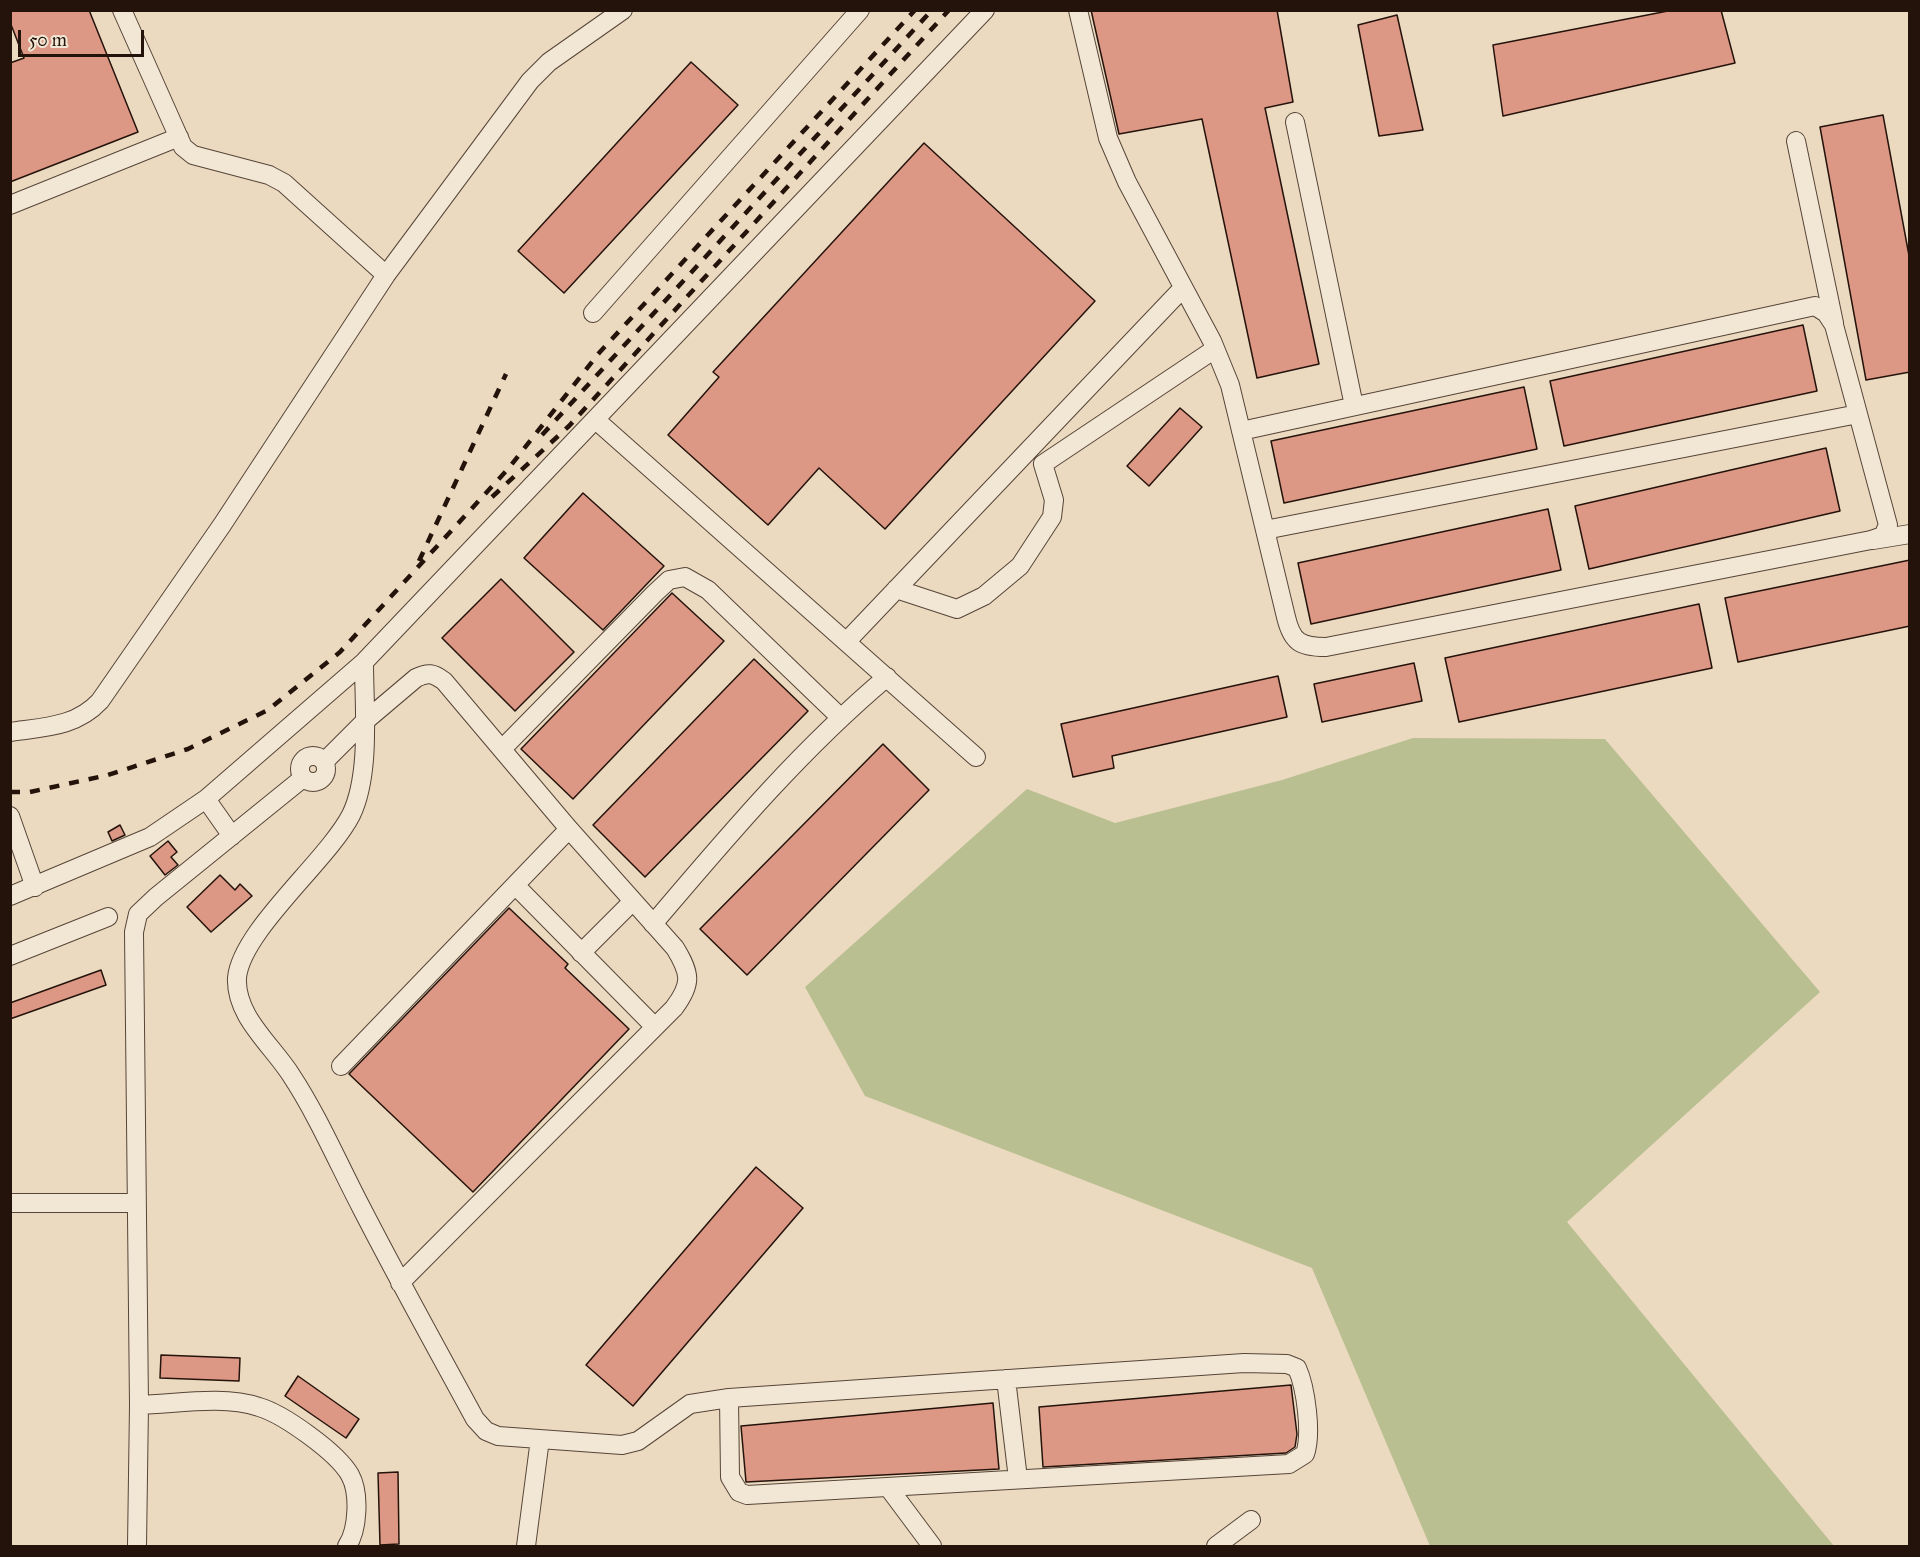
<!DOCTYPE html>
<style>
body{margin:0}
#map{position:relative;width:1920px;height:1557px;overflow:hidden;background:#ebdabf;font-family:"IM FELL Great Primer",serif}
canvas{display:block}
.frame{position:absolute;inset:0;border:12px solid #24130b;pointer-events:none}
.scale{position:absolute;left:18px;top:30px;width:126px;height:27px;box-sizing:border-box;border:3px solid #24130b;border-top:0;padding-left:8px;font-size:18px;line-height:21px;white-space:nowrap;color:#24130b;-webkit-text-stroke:4px #f2e7d5;paint-order:stroke}
</style>
<div id="map">
<canvas width="1920" height="1557"></canvas>
<div class="frame"></div>
<div class="scale">50 m</div>
</div>
<script>
const c = document.querySelector('canvas').getContext('2d');
c.lineJoin = 'round';
function paint(path, color) { c.fillStyle = color; c.fill(path, 'evenodd'); }
function stroke(path, color, width, dash) { c.strokeStyle = color; c.lineWidth = width; c.lineCap = dash ? 'butt' : 'round'; c.setLineDash(dash || []); c.stroke(path); }
paint(new Path2D(`
 M1413 738 1605 739 1820 992 1567 1222 1834 1546H1430L1312 1268 865 1096 805 987 1027 789 1115 823 1282 780Z`), '#b9bf91');
const building = new Path2D(`
 M10 10H89L138 132 10 182V63L24 58 10 22Z
 M1091 10H1277L1293 102 1265 108 1319 364 1257 378 1202 119 1119 134Z
 M1673 10H1721L1735 63 1503 116 1493 45Z
 M1397 15 1423 130 1379 136 1358 25Z
 M691 62 738 105 564 293 518 251Z
 M1883 115 1910 261V372L1866 380 1820 127Z
 M924 143 1095 301 885 529 819 468 768 525 668 435 719 377 713 372Z
 M1803 325 1817 391 1564 446 1550 381Z
 M1524 387 1537 449 1284 503 1271 441Z
 M1180 408 1202 427 1149 486 1127 466Z
 M1826 448 1840 511 1589 569 1575 506Z
 M583 493 664 566 603 630 524 558Z
 M1548 509 1561 570 1311 624 1298 563Z
 M1910 560V626L1738 662 1725 598Z
 M501 579 574 652 515 711 442 638Z
 M672 593 724 641 573 799 521 749Z
 M1699 604 1712 668 1459 722 1445 658Z
 M754 659 808 711 645 877 593 825Z
 M1414 663 1422 701 1322 722 1314 684Z
 M1278 676 1287 717 1112 756 1114 768 1073 777 1061 724Z
 M883 744 929 790 747 975 700 929Z
 M120 825 125 835 112 841 108 832Z
 M168 841 177 852 171 857 178 865 165 875 150 856Z
 M220 875 235 890 240 884 252 896 211 932 187 907Z
 M509 908 568 964 565 968 629 1029 473 1192 349 1074Z
 M101 970 106 985 10 1019V1003Z
 M756 1167 803 1208 633 1406 586 1365Z
 M161 1355 240 1358 239 1381 160 1378Z
 M298 1376 359 1419 346 1438 285 1396Z
 M1291 1385 1297 1434 1295 1447 1286 1453 1043 1467 1039 1407Z
 M993 1403 999 1469 746 1482 741 1426Z
 M398 1472 399 1544 380 1545 378 1473Z`);
paint(building, '#dd9785');
stroke(building, '#24130b', 1.5);
const minor = new Path2D(`
 M122 10 183 147 193 155 269 175 284 183 386 275
 M1078 10 1108 138 1127 182 1212 341 1230 385 1286 617C1292 642 1300 647 1326 647L1871 540 1883 536 1888 525 1834 325 1826 313 1815 306 1241 431
 M1295 122 1354 406
 M1796 141 1834 323
 M10 205 179 137
 M593 313 860 10
 M597 421 976 757
 M1265 530 1858 414
 M1873 540 1910 534
 M896 589 957 609 984 596 1020 566 1052 517 1054 500 1043 464 1215 349
 M847 641 1182 289
 M364 662C364 707 371 774 351 815 328 860 241 931 237 978 235 1016 272 1045 291 1075 318 1116 338 1163 361 1207 398 1279 437 1349 475 1419L486 1431 498 1436 622 1445 638 1441 690 1404 729 1398 1244 1363 1287 1364 1297 1368C1306 1388 1312 1434 1305 1454L1289 1464 747 1495 739 1492 730 1477 729 1398
 M10 732C44 727 76 727 100 701L222 525 386 275 530 81 549 62 623 10
 M502 749 655 593 669 580 685 577 708 590 840 717
 M300 769a13 13 0 1 1 26 0a13 13 0 1 1-26 0Z
 M324 762 364 722 416 678C428 672 433 673 444 681L569 829 675 948C691 974 692 984 674 1008L400 1283
 M206 799 232 836
 M10 816 35 887
 M515 885 655 1027
 M10 896 150 837 206 799 364 662 985 10
 M653 924C727 837 799 751 887 677
 M581 953 633 901
 M10 956 108 917
 M341 1066 569 829
 M10 1203H136
 M1006 1379 1018 1479
 M139 1405C177 1404 222 1395 259 1407 283 1414 337 1452 350 1475 360 1493 358 1530 347 1546
 M888 1487 932 1546
 M137 1546 139 1405 134 932 138 914 156 897 303 778
 M526 1546 540 1439
 M1216 1546 1251 1520`);
stroke(minor, '#564538', 20);
stroke(minor, '#f2e7d5', 18);
stroke(new Path2D(`
 M542 435 932 10
 M492 497 569 426 949 10
 M419 561 506 374
 M10 792H30L108 775 188 749 268 710 340 652 508 469 599 353 915 10`), '#24130b', 4.5, [10, 10]);
</script>
